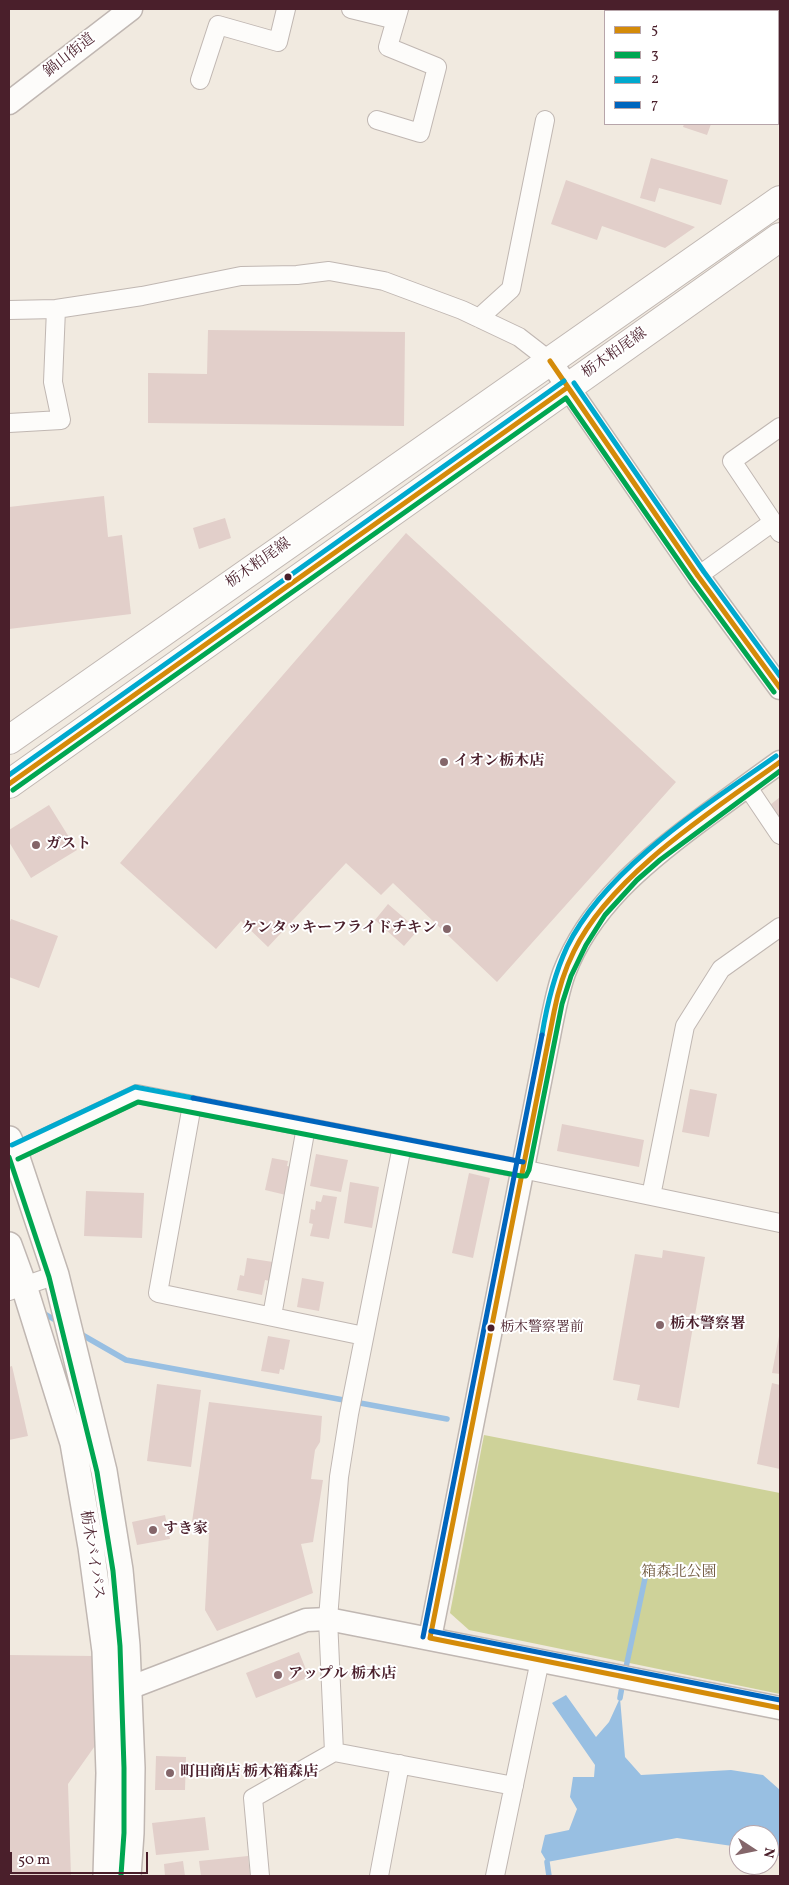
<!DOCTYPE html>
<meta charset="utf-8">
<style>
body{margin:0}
#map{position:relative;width:789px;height:1885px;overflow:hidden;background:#f1eae0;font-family:Vollkorn,serif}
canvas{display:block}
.frame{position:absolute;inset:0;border:10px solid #4a1f2b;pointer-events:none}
.legend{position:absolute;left:604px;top:10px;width:175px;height:115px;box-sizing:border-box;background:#fff;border:1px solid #b7a5aa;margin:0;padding:6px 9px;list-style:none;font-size:15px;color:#4a1f2b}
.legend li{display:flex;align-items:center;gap:10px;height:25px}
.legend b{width:25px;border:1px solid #b7a5aa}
.north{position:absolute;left:729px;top:1825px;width:50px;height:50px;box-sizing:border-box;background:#fff;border:1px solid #b7a5aa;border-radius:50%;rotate:101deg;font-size:14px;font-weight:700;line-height:20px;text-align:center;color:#4a1f2b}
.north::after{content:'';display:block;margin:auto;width:18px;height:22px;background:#84666a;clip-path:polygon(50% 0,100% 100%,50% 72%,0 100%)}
.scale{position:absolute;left:10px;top:1852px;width:138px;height:22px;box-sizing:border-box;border:2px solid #4a1f2b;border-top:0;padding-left:6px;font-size:15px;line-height:18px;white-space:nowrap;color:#4a1f2b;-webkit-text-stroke:4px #fff;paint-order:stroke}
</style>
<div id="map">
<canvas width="789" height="1885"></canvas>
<div class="frame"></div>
<ul class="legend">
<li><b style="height:6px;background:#d48b09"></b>5</li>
<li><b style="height:6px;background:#00a651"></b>3</li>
<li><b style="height:6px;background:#00a9ce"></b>2</li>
<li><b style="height:6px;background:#0065bd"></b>7</li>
</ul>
<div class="north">N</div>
<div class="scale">50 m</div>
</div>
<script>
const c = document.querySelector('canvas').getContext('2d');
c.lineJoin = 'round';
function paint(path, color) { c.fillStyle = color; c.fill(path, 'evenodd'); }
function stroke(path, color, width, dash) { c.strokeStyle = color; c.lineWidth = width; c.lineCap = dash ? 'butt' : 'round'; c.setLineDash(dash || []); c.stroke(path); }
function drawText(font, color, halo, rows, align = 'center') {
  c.font = font + ' Vollkorn,"Noto Serif JP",serif'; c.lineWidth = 4; c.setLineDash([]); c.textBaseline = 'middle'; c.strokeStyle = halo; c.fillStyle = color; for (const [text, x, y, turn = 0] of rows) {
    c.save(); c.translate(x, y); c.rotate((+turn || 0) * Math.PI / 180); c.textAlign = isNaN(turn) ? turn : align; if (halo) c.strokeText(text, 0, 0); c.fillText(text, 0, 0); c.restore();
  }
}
paint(new Path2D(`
 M484 1435 780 1493V1694L469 1630 450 1613Z`), '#ced299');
paint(new Path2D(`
 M566 1695 596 1737 609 1722 620 1698 625 1757 641 1775 731 1770 763 1775 780 1790V1856L769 1853V1835H739V1847L677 1838 547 1862 541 1852 545 1835 569 1830 577 1809 570 1797 573 1777H594L595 1765 552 1703Z`), '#98bfe2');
stroke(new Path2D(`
 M40 1311 60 1323
 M79 1333 126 1360 447 1419
 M625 1672 647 1569
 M620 1698 623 1681
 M547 1862 549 1876`), '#98bfe2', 5.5);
paint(new Path2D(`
 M699 9H727L726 11H699Z
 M765 9H780V37L778 36V11H765Z
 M684 124H711L707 135 683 127Z
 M651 158 728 180 721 205 659 188 655 202 640 198Z
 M566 180 695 227 665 248 602 226 597 240 551 224Z
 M208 330 405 332 404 426 148 423V373L207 374Z
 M104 496 108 537 122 535 131 614 9 629V507Z
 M225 518 231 538 199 549 193 528Z
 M406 533 676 782 497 982 393 883 381 895 346 863 268 947 241 921 216 949 120 863Z
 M780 797V818L770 805Z
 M49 805 77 850 31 878 9 842V830Z
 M388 904 418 930 404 946 375 920Z
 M11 919 58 936 39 988 9 977V924Z
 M690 1089 717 1094 709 1137 682 1132Z
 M562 1124 644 1140 639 1167 557 1151Z
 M316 1154 348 1160 341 1192 310 1186Z
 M272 1158 288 1161 287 1166 292 1167 286 1195 265 1190Z
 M469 1173 490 1178 473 1258 452 1253Z
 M350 1182 379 1187 372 1228 344 1223Z
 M86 1191 144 1193 142 1238 84 1236Z
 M323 1195 337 1197 329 1239 310 1236 313 1224 309 1223 311 1209 315 1210 316 1201 321 1202Z
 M663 1250 705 1257 679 1408 637 1400 640 1385 613 1380 635 1254 662 1258Z
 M247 1258 273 1262 270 1281 265 1280 262 1295 237 1290 240 1275 244 1276Z
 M302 1278 324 1282 319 1311 297 1307Z
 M268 1336 290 1340 284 1370 280 1369 279 1374 261 1371Z
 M779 1336 780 1337V1374L772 1373Z
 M12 1366 28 1436 9 1440V1367Z
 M772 1383 780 1385V1469L757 1464Z
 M157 1384 201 1390 191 1467 147 1461Z
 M209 1402 322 1416 320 1442 315 1450 311 1479 323 1480 313 1542 301 1544 313 1593 217 1631 205 1610 209 1534 191 1529Z
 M165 1515 170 1539 137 1545 132 1522Z
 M299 1652 309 1677 256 1698 246 1673Z
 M9 1655 94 1656 97 1743 68 1784 71 1876H9Z
 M156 1756 186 1757 185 1790H155Z
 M205 1817 209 1850 156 1855 152 1823Z
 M248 1856 250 1876H201L199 1861Z
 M183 1861 185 1876H165L164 1864Z`), '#e2cfca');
const minor = new Path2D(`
 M351 9 396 20
 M200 80 218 25 278 42 286 9
 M377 120 420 133 437 67 388 47 399 9
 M9 310 56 309 142 296 241 276 297 275 329 271 384 281 462 310 519 337 550 361
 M479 318 511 289 545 120
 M9 423 61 420 53 382 56 309
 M773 522 732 461 780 427
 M698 576 773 522 780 533
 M747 786 780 835
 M192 1105 158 1293 364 1336
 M15 1152 137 1094 522 1169 780 1223
 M651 1196 685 1026 721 969 780 927
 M9 1291 56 1275
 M272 1316 306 1127
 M334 1752 328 1619 339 1477 349 1414 402 1146
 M260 1876 253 1798 334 1752 514 1786
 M379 1876 400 1764
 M495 1876 540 1660`);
const tertiary = new Path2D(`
 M9 103 131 9
 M550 361 698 576 780 688
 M430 1638 549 1036C553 1015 557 993 564 973 589 907 643 863 698 822 725 802 752 782 780 762
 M129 1688 306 1620 328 1619 780 1708`);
const secondary = new Path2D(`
 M9 1139 15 1152 56 1275 104 1471 120 1570 127 1646 132 1768 131 1833 128 1876
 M9 1245 24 1286 73 1443 91 1547 105 1651 109 1773 106 1876`);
const primary = new Path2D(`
 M9 740 780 200
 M9 784 780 237`);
stroke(minor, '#c0b7b2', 20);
stroke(tertiary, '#c0b7b2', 25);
stroke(secondary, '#c0b7b2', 28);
stroke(primary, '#c0b7b2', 30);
stroke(minor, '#fdfcfa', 18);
stroke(tertiary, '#fdfcfa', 22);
stroke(secondary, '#fdfcfa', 25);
stroke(primary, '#fdfcfa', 28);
stroke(new Path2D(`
 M550 361 698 576 780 688
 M9 784 568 387
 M430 1638 554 1012C558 991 564 971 574 951 611 875 712 811 780 762
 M430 1638 780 1708`), '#d48b09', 5);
stroke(new Path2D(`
 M13 790 566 398 692 580 774 692
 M9 1157 49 1277 97 1472 113 1571 120 1646 124 1768V1833L121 1875
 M18 1159 138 1102 521 1176H526L529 1170 562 1004 571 976 586 945 605 915 637 880 660 860 780 771`), '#00a651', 5);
stroke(new Path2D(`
 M574 383 704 572 780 676
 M9 775 564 381
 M542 1035C547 1004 554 975 567 947 606 868 705 806 776 756
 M12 1145 135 1087 193 1098`), '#00a9ce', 5);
stroke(new Path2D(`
 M193 1098 523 1162
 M431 1631 780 1700
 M423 1637 542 1035`), '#0065bd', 5);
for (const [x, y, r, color] of [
 [288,577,4.5,"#4a1f2b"],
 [444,762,5,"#84666a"],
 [36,845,5,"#84666a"],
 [447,929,5,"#84666a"],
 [660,1325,5,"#84666a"],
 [491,1328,4.5,"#4a1f2b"],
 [153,1530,5,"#84666a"],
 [278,1675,5,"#84666a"],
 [170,1773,5,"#84666a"]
]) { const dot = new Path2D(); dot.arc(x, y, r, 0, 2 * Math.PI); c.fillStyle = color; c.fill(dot); stroke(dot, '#fff', 2); }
drawText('14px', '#4a1f2b', '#fff', [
 ["栃木警察署前",500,1328]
], 'left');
drawText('15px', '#4a1f2b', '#fff', [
 ["鍋山街道",70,56,-38],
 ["栃木粕尾線",615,354,-35],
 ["栃木粕尾線",259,564,-35],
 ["栃木バイパス",91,1555,81]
]);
drawText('bold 15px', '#4a1f2b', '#fff', [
 ["イオン栃木店",454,762],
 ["ガスト",46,845],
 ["ケンタッキーフライドチキン",437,929,"right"],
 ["栃木警察署",670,1325],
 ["すき家",163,1530],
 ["アップル 栃木店",288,1675],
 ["町田商店 栃木箱森店",180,1773]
], 'left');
drawText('15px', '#6e573d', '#fff', [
 ["箱森北公園",679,1573]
]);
</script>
